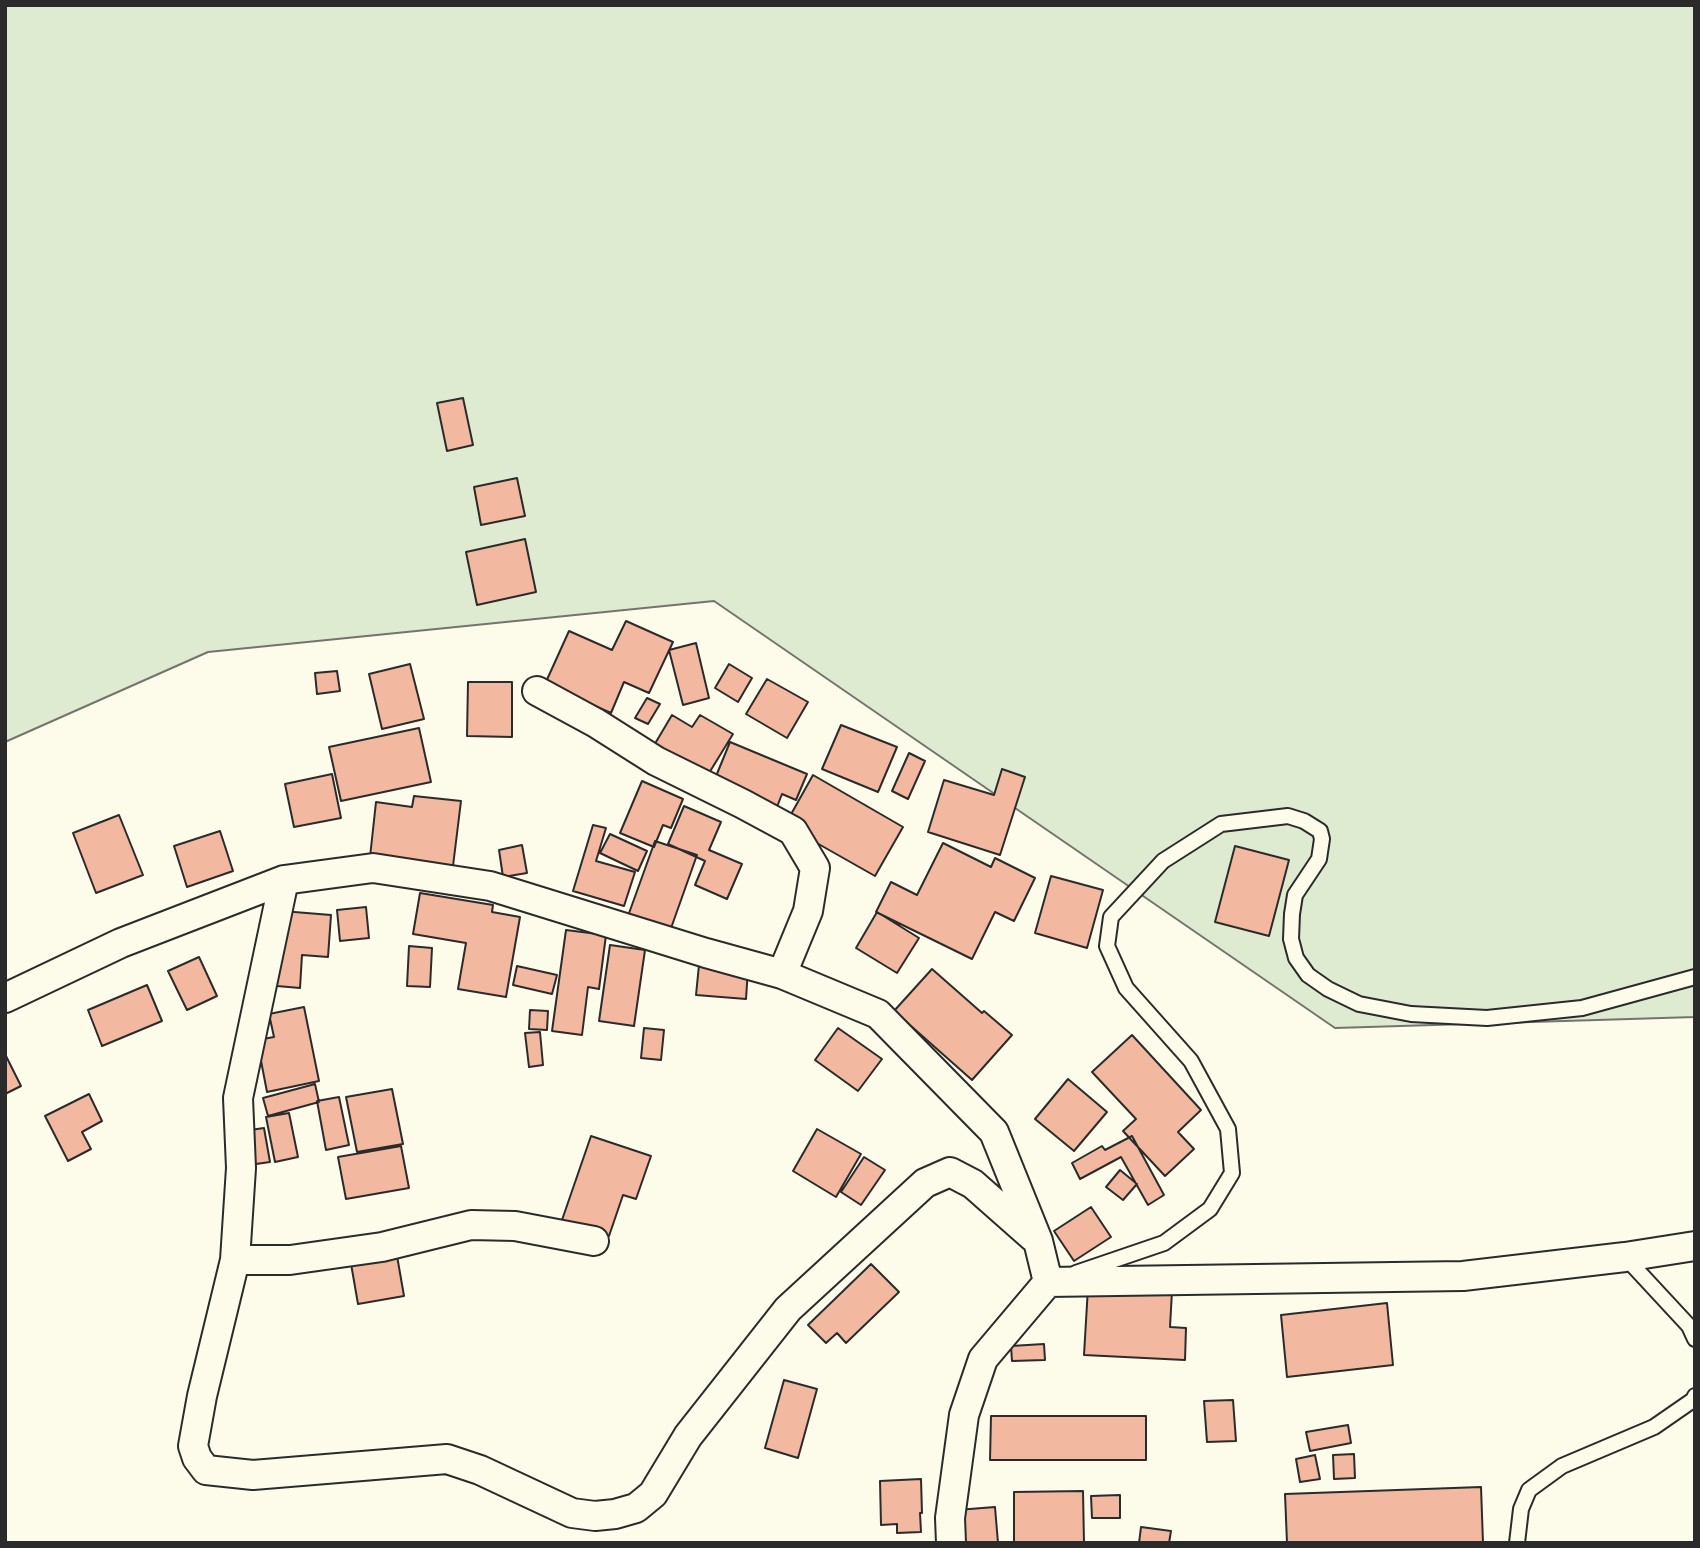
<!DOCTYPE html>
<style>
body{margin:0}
#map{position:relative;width:1700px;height:1548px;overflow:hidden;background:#fdfbea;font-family:"Public Sans",sans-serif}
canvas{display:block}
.frame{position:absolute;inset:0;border:7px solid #2b2b2b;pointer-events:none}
</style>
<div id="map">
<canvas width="1700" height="1548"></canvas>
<div class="frame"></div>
</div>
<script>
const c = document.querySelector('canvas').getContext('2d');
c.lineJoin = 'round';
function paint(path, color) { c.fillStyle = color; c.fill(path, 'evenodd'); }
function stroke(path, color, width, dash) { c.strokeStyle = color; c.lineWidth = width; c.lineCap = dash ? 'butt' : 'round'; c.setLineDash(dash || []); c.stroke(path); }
const green = new Path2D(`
 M5 5H1695V1017L1335 1028 714 601 208 652 5 742Z`);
paint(green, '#deebd1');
stroke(green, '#74746e', 2);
const building = new Path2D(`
 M463 398 473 445 447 451 437 403Z
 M517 478 525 516 481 525 474 487Z
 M525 539 536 592 477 605 466 552Z
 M626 621 673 642 649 693 624 682 611 713 545 684 569 631 612 650Z
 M696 643 709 698 683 705 669 650Z
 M410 664 424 719 382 729 369 674Z
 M729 664 752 678 738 702 715 688Z
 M337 671 340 691 317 694 315 673Z
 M767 679 808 702 787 738 746 714Z
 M468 682H512V737L467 736Z
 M647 698 660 704 648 724 635 718Z
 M672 715 692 727 700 715 733 734 706 778 653 747Z
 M841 725 897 747 878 792 822 769Z
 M419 728 431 782 341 801 329 747Z
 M730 742 807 774 796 800 782 794 775 812 712 786Z
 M909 753 925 761 908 799 892 791Z
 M1002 769 1025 777 1000 855 928 832 944 780 994 795Z
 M332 774 341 818 294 827 285 784Z
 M813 775 903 827 875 876 785 825Z
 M642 781 683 799 671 828 663 825 654 847 620 833Z
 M414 796 461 801 453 866 370 857 376 802 412 807Z
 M684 806 721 822 709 850 742 864 727 899 695 885 705 861 668 844Z
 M119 815 143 875 96 893 73 833Z
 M593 825 606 828 596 861 635 872 624 906 573 891Z
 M220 831 233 871 187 887 174 846Z
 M610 834 647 851 638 871 600 853Z
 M655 841 697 855 670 931 628 916Z
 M943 843 991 867 995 858 1035 878 1014 921 995 912 972 959 876 912 891 882 917 895Z
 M522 845 527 873 503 877 499 850Z
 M1235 846 1289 860 1269 936 1215 922Z
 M1051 876 1103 890 1087 948 1035 933Z
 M420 893 493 905 492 912 520 917 506 997 458 989 466 943 413 934Z
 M366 907 369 938 340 941 337 910Z
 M282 911 331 915 328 957 302 955 300 988 277 986Z
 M877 912 919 938 897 973 856 948Z
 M566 930 606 935 599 989 588 987 582 1035 552 1031Z
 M610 945 645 950 634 1026 599 1021Z
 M409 946 432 948 430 987 407 986Z
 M199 957 217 996 187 1010 168 971Z
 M699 965 748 969 746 999 696 995Z
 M517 966 557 975 552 994 513 985Z
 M932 969 982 1013 984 1011 1012 1035 972 1080 894 1011Z
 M147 985 162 1021 102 1046 88 1010Z
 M304 1007 319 1081 267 1092 257 1040 274 1037 269 1014Z
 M530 1010 548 1011 547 1030 529 1029Z
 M644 1028 664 1030 661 1060 641 1058Z
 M838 1028 882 1059 858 1091 815 1060Z
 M540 1032 543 1065 529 1067 525 1033Z
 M1132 1035 1201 1110 1178 1132 1194 1149 1165 1176 1123 1131 1136 1119 1092 1072Z
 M5 1054 21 1086 5 1094Z
 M1068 1079 1107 1112 1074 1151 1035 1119Z
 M315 1084 319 1102 268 1116 263 1098Z
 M392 1089 403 1144 357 1152 346 1097Z
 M89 1094 102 1121 82 1132 91 1149 68 1161 45 1116Z
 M339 1097 349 1145 326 1150 317 1101Z
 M289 1113 298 1157 275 1162 266 1117Z
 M264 1128 270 1162 249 1165 243 1131Z
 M817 1129 861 1154 836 1197 793 1171Z
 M591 1136 651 1156 636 1199 623 1195 609 1236 562 1220Z
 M1132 1136 1164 1195 1148 1205 1121 1157 1080 1179 1072 1163 1102 1146 1105 1150Z
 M401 1146 409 1188 346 1199 338 1157Z
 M864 1157 885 1170 861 1205 841 1192Z
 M1120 1170 1137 1184 1123 1200 1106 1187Z
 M1091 1207 1111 1237 1074 1261 1054 1231Z
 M396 1250 404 1296 358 1304 350 1258Z
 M871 1264 899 1292 846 1343 837 1333 826 1343 808 1325Z
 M1088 1287 1172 1291 1170 1327 1186 1328 1185 1360 1084 1355Z
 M1387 1303 1393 1365 1287 1377 1281 1315Z
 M1044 1344 1045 1360 1012 1361 1011 1346Z
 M784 1380 817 1389 798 1458 765 1448Z
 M1233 1400 1236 1441 1207 1442 1204 1401Z
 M991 1416H1146V1460H990Z
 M1348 1425 1351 1443 1310 1451 1306 1432Z
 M1354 1454 1355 1478 1334 1479 1333 1455Z
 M1315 1455 1320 1479 1300 1482 1296 1459Z
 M921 1479 922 1513H920L921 1532 897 1533V1524L881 1525 880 1481Z
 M1481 1487 1483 1543H1287L1285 1494Z
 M1083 1491 1084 1543H1014V1492Z
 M1120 1495V1518H1092L1091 1496Z
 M995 1507 998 1543H960L957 1510Z
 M1141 1527 1171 1531 1169 1543H1139Z`);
paint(building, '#f2b8a0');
stroke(building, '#2b2b2b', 2);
const lane = new Path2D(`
 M1625 1257 1689 1326 1695 1339
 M1076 1273 1164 1243 1210 1209 1232 1173 1228 1129 1191 1061 1126 988 1107 946 1111 917 1163 861 1221 824 1288 816 1304 821 1320 831 1322 839 1319 859 1295 895 1292 914 1291 939 1296 958 1308 975 1328 989 1359 1004 1411 1014 1487 1018 1582 1008 1695 977
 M1517 1543 1521 1509 1529 1490 1562 1466 1654 1427 1693 1400 1695 1396`);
const street = new Path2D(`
 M537 691 596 723 656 761 743 804 793 831 815 868 808 911 782 974
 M284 880 238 1098 241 1168 235 1260 202 1396 193 1446 197 1458 206 1470 253 1475 447 1459 480 1470 572 1513 595 1516 615 1514 636 1508 653 1494 688 1436 788 1309 925 1183 950 1172 973 1184 1033 1237
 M5 998 121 943 284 880 373 868 490 886 706 953 782 974 878 1014 994 1132 1038 1241 1048 1282 1463 1276 1625 1257 1695 1246
 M235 1260H290L382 1247 471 1225 515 1226 594 1241
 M951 1543 950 1518 964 1415 983 1359 1048 1282`);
stroke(lane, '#2b2b2b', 18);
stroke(street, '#2b2b2b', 32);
stroke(lane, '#fdfbea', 14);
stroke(street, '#fdfbea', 28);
</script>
